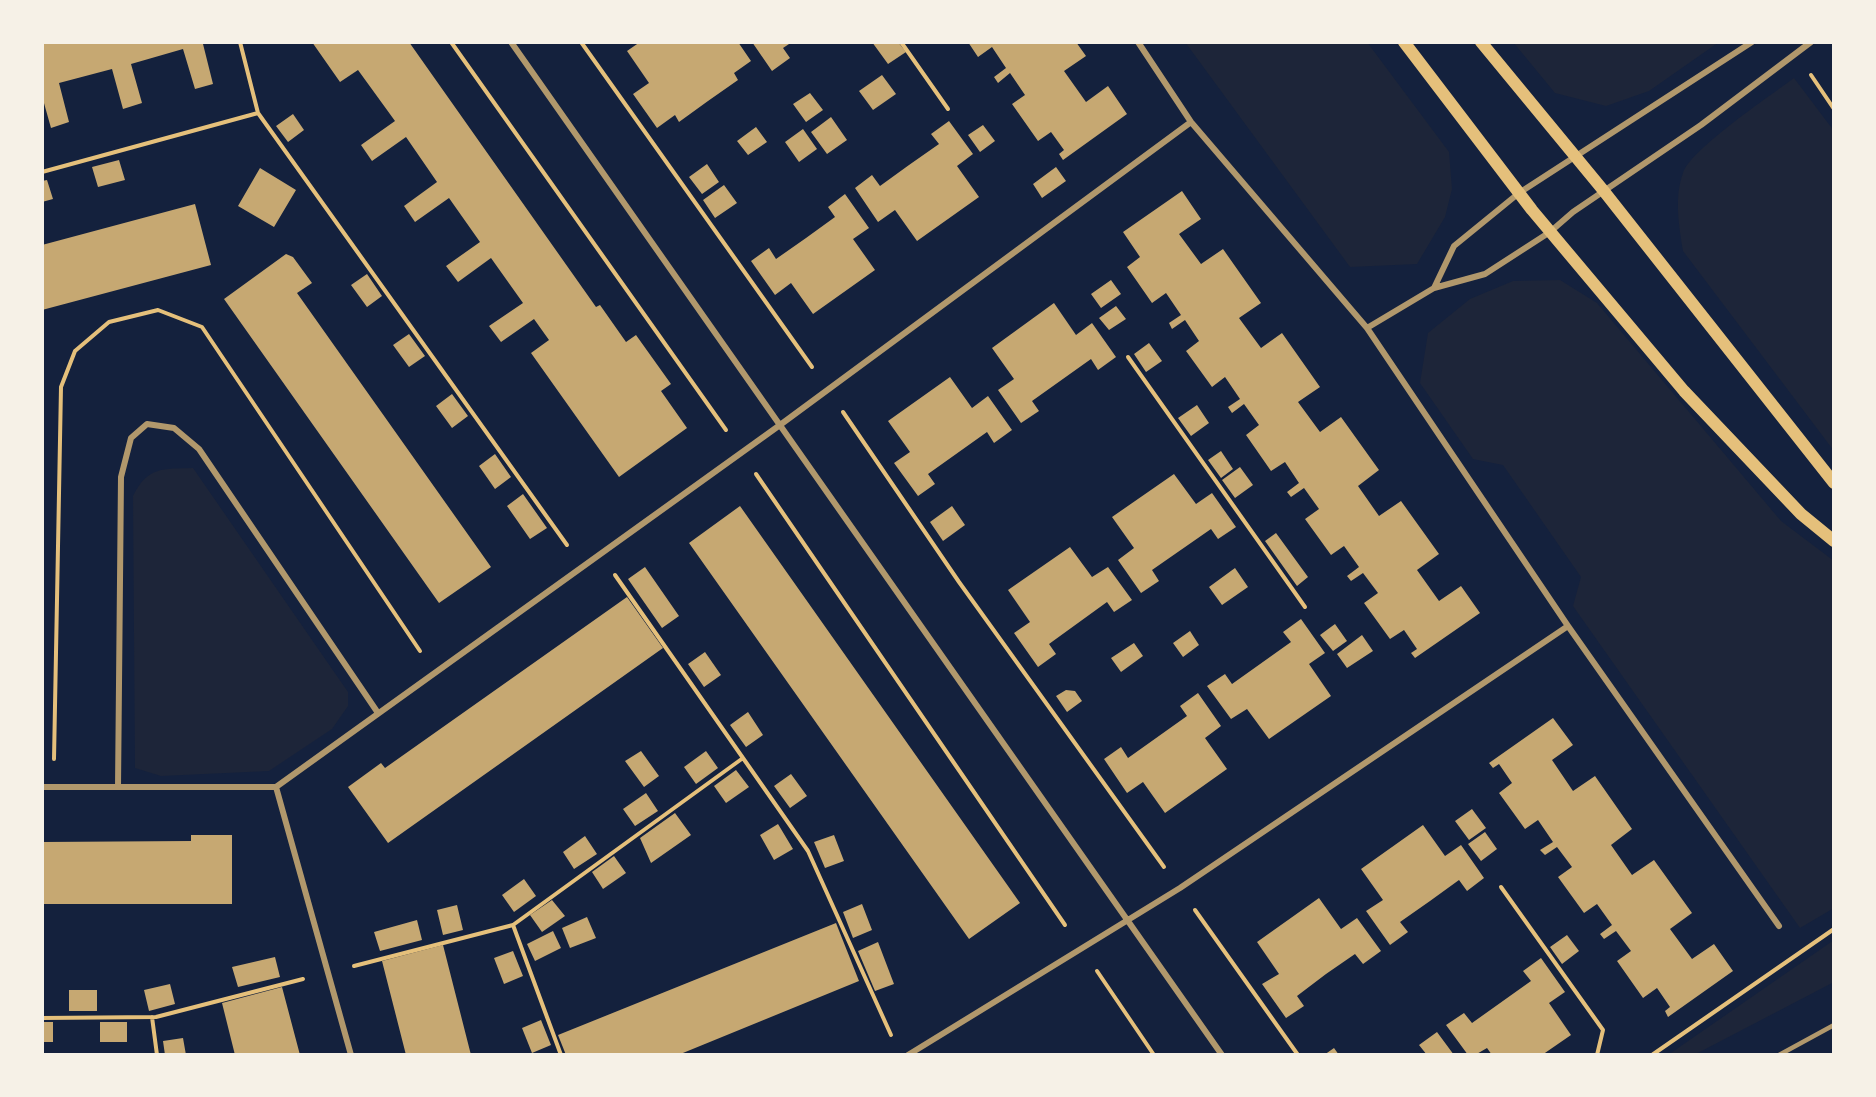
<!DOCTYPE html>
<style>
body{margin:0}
#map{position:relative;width:1876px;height:1097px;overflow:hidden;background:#14213d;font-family:"Titillium Web",sans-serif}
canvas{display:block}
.frame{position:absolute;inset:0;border:44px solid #f6f1e7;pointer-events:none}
</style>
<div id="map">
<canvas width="1876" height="1097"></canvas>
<div class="frame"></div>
</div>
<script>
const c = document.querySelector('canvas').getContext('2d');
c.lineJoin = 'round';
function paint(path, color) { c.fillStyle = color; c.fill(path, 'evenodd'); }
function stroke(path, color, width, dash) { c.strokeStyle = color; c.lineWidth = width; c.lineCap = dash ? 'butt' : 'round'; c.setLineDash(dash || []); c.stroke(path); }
paint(new Path2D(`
 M1185 42H1367L1449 152 1452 189 1445 217 1417 264 1350 267Z
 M1513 42H1719L1649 91 1606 106 1555 93Z
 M1794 78 1834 131V451L1683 251C1679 226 1674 197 1683 173 1691 149 1770 96 1794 78Z
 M1560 280 1597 303 1781 521 1834 561V908L1800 928 1573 606 1581 577 1503 465 1473 459 1420 383 1428 333 1470 299 1513 281Z
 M193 468 348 692V706L332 729 269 771 161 776 135 768 133 496C148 466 163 469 193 468Z
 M1834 940V982L1694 1055H1668Z`), '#1d2539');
paint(new Path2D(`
 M42 42H209L203 44 213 84 195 89 183 49 131 64 142 103 123 109 112 69 59 83 69 122 51 128 42 96Z
 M312 42H409L596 307 600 305 626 342 636 335 671 384 661 391 687 428 619 477 531 353 549 340 534 319 501 342 489 326 523 303 491 258 458 282 446 266 480 242 449 198 415 222 404 206 437 182 406 137 372 161 361 145 395 121 358 70 340 82Z
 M640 42H738L751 61 734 73 738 80 708 101 679 122 675 115 657 128 633 94 649 83 627 51Z
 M752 42H792L783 48 790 58 772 71Z
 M872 42H898L906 52 888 64Z
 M968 42H1076L1086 56 1064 71 1086 102 1108 86 1127 114 1063 160 1059 154 1064 150 1051 132 1038 141 1012 104 1025 95 1010 73 998 83 994 77 1006 68 992 47 978 57Z
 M882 75 896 94 873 110 859 91Z
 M810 93 823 110 806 122 793 104Z
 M293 114 304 130 288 142 276 126Z
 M831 117 847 140 827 154 811 132Z
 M949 121 973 154 957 166 979 197 917 241 895 210 878 222 855 188 872 175 880 186 909 165 939 144 931 134Z
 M983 125 995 141 980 152 968 135Z
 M756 127 767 142 748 155 737 141Z
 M803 129 817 149 799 162 785 142Z
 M119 160 125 180 98 187 92 167Z
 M707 164 719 182 702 194 689 177Z
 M1056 167 1066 181 1042 198 1033 184Z
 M260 168 296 190 274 227 238 206Z
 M47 180 53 199 42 202V181Z
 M724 185 737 203 715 218 703 200Z
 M1182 191 1201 219 1179 234 1201 264 1223 249 1261 303 1239 318 1261 348 1282 333 1320 387 1298 402 1320 432 1341 417 1379 470 1358 486 1379 516 1401 501 1439 554 1417 570 1439 601 1461 586 1480 613 1415 658 1411 653 1417 649 1404 630 1390 639 1364 603 1378 593 1363 573 1351 581 1347 576 1359 567 1344 546 1331 555 1305 519 1319 509 1304 488 1291 497 1287 492 1299 483 1285 462 1271 471 1246 435 1259 425 1244 404 1232 413 1228 407 1240 399 1225 377 1212 387 1186 351 1199 341 1185 320 1172 329 1169 323 1181 315 1166 293 1152 303 1127 267 1140 257 1123 232Z
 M845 194 869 228 853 239 875 270 813 314 791 283 775 295 751 261 769 248 776 259 806 238 835 217 828 207Z
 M195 204 211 265 42 310V245Z
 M286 254 293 257 312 283 297 293 491 567 439 603 224 299Z
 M367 274 382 296 367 307 351 285Z
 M1111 280 1121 294 1101 308 1091 294Z
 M1054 303 1076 335 1092 323 1116 357 1098 370 1091 359 1032 401 1039 411 1021 423 998 390 1014 379 992 348Z
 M1116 306 1126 319 1109 330 1099 318Z
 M409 334 425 356 409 367 393 345Z
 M1149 343 1162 361 1146 372 1134 354Z
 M950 377 972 408 988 396 1012 430 994 443 987 432 928 474 935 484 918 496 894 463 910 452 888 421Z
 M452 394 468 416 452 428 436 406Z
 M1197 405 1209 423 1191 436 1178 418Z
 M1221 451 1233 469 1221 478 1208 460Z
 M495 454 511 477 495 489 479 466Z
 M1240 467 1253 485 1235 498 1222 480Z
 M1174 474 1196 504 1212 493 1236 527 1218 539 1211 529 1152 570 1159 581 1141 593 1118 560 1134 548 1112 517Z
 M523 494 547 528 530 539 507 506Z
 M740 506 1020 903 969 939 689 543Z
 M952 506 965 525 943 541 930 522Z
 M1276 533 1308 577 1297 586 1265 541Z
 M1070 547 1092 577 1108 567 1132 600 1114 612 1107 602 1049 644 1056 654 1038 667 1014 633 1030 622 1008 590Z
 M645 567 679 616 662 628 628 579Z
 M1235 568 1248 587 1222 605 1209 587Z
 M627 597 663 648 388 843 348 787 381 763 385 768Z
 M1301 619 1325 653 1309 664 1331 696 1269 739 1247 709 1231 719 1207 686 1225 674 1232 684 1291 642 1283 632Z
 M1335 624 1347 641 1333 651 1320 635Z
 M1190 631 1199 645 1183 657 1173 643Z
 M1362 635 1373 651 1347 668 1337 654Z
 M1134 643 1143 656 1121 672 1111 658Z
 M705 652 721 675 704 687 688 664Z
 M1066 690 1075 691 1082 701 1067 712 1056 696Z
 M1198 693 1221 726 1205 738 1227 769 1165 813 1143 782 1127 793 1104 759 1121 747 1128 758 1187 716 1180 706Z
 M748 712 763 735 746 747 730 725Z
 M1553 718 1573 745 1552 760 1573 791 1595 776 1632 829 1611 845 1632 875 1654 860 1692 913 1670 929 1692 959 1714 944 1733 971 1668 1017 1665 1011 1670 1007 1657 988 1643 998 1617 961 1631 951 1616 931 1604 939 1600 934 1612 925 1597 904 1584 913 1558 877 1572 867 1557 847 1545 855 1540 850 1553 842 1538 820 1525 829 1499 793 1512 783 1499 764 1493 768 1489 763Z
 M641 751 659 776 644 787 625 761Z
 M706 751 718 768 696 784 684 767Z
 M736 770 749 787 726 803 714 786Z
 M791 774 807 796 790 808 774 786Z
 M646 793 658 811 635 826 623 809Z
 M1472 809 1486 828 1469 840 1455 821Z
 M675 813 691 835 651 863 640 838Z
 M778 824 793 849 774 860 760 835Z
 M1423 825 1445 856 1461 845 1484 878 1467 891 1459 880 1430 901 1400 922 1408 932 1390 945 1366 911 1383 900 1361 869Z
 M1485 832 1497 849 1481 861 1468 844Z
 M191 835H232V904H42V842L191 841Z
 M834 835 844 861 825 868 814 842Z
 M585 836 597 854 574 869 563 852Z
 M614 856 626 873 603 889 592 872Z
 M524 879 536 896 514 912 502 895Z
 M1319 898 1341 929 1357 918 1381 951 1363 964 1355 954 1326 974 1297 996 1304 1006 1286 1018 1262 984 1279 974 1257 942Z
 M552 900 565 916 542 932 530 915Z
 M862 904 872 930 853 938 843 912Z
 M457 905 463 930 443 935 437 910Z
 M587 917 596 938 570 948 562 928Z
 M417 920 422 940 380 951 374 932Z
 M836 923 859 981 678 1055H566L558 1035Z
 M553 931 561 948 535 961 527 944Z
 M1567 935 1579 951 1562 964 1550 947Z
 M878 942 894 984 875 991 858 951Z
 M443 945 471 1055H406L382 961Z
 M513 951 523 976 504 984 494 958Z
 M275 957 280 977 238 987 232 967Z
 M1541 958 1565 992 1549 1003 1571 1035 1542 1055H1492L1487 1048 1475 1055H1468L1446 1025 1464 1013 1472 1023 1531 981 1523 971Z
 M170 984 175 1004 149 1011 144 990Z
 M282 987 300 1055H235L222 1003Z
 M69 990H97V1011H69Z
 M541 1020 551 1045 532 1053 522 1028Z
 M42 1022H53V1042H42Z
 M100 1022H127V1042H100Z
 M1437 1032 1454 1055H1427L1419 1045Z
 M183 1038 186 1055H165L163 1041Z
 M1334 1048 1339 1055H1324Z`), '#c6a872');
stroke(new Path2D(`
 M240 42 258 113
 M451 42 726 430
 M581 42 812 367
 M901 42 948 109
 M1811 75 1834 109
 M42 172 258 113 567 545
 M1128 357 1305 607
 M843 412 959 582 1164 867
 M756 474 1065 925
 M615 575 808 851 891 1035
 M54 759 61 387 75 351 109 322 158 310 202 327 420 651
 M1501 887 1603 1030 1597 1055
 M1195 910 1298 1055
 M513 925 561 1055
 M354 966 513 925 743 758
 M1097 971 1154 1055
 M152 1017 157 1055
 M42 1018 156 1017 303 979
 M1652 1055 1834 929`), '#e5c07b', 4);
stroke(new Path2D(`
 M1779 1055 1834 1025`), '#b1986c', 4.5);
stroke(new Path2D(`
 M511 42 1222 1055
 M1138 42 1191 122 1367 328 1568 626 1779 926
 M1434 288 1454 246 1519 193 1752 42
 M1367 328 1434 288 1485 274 1550 232 1573 212 1701 125 1811 42
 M42 787H276L780 425 1191 122
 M118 787 121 477 131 438 147 424 174 428 199 449 378 713
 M276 787 351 1055
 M908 1055 1180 888 1568 626`), '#b1986c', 6);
stroke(new Path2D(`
 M1404 42 1532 210 1684 391 1801 514 1834 541
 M1481 42 1603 190 1834 483`), '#e5c07b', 12);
</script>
